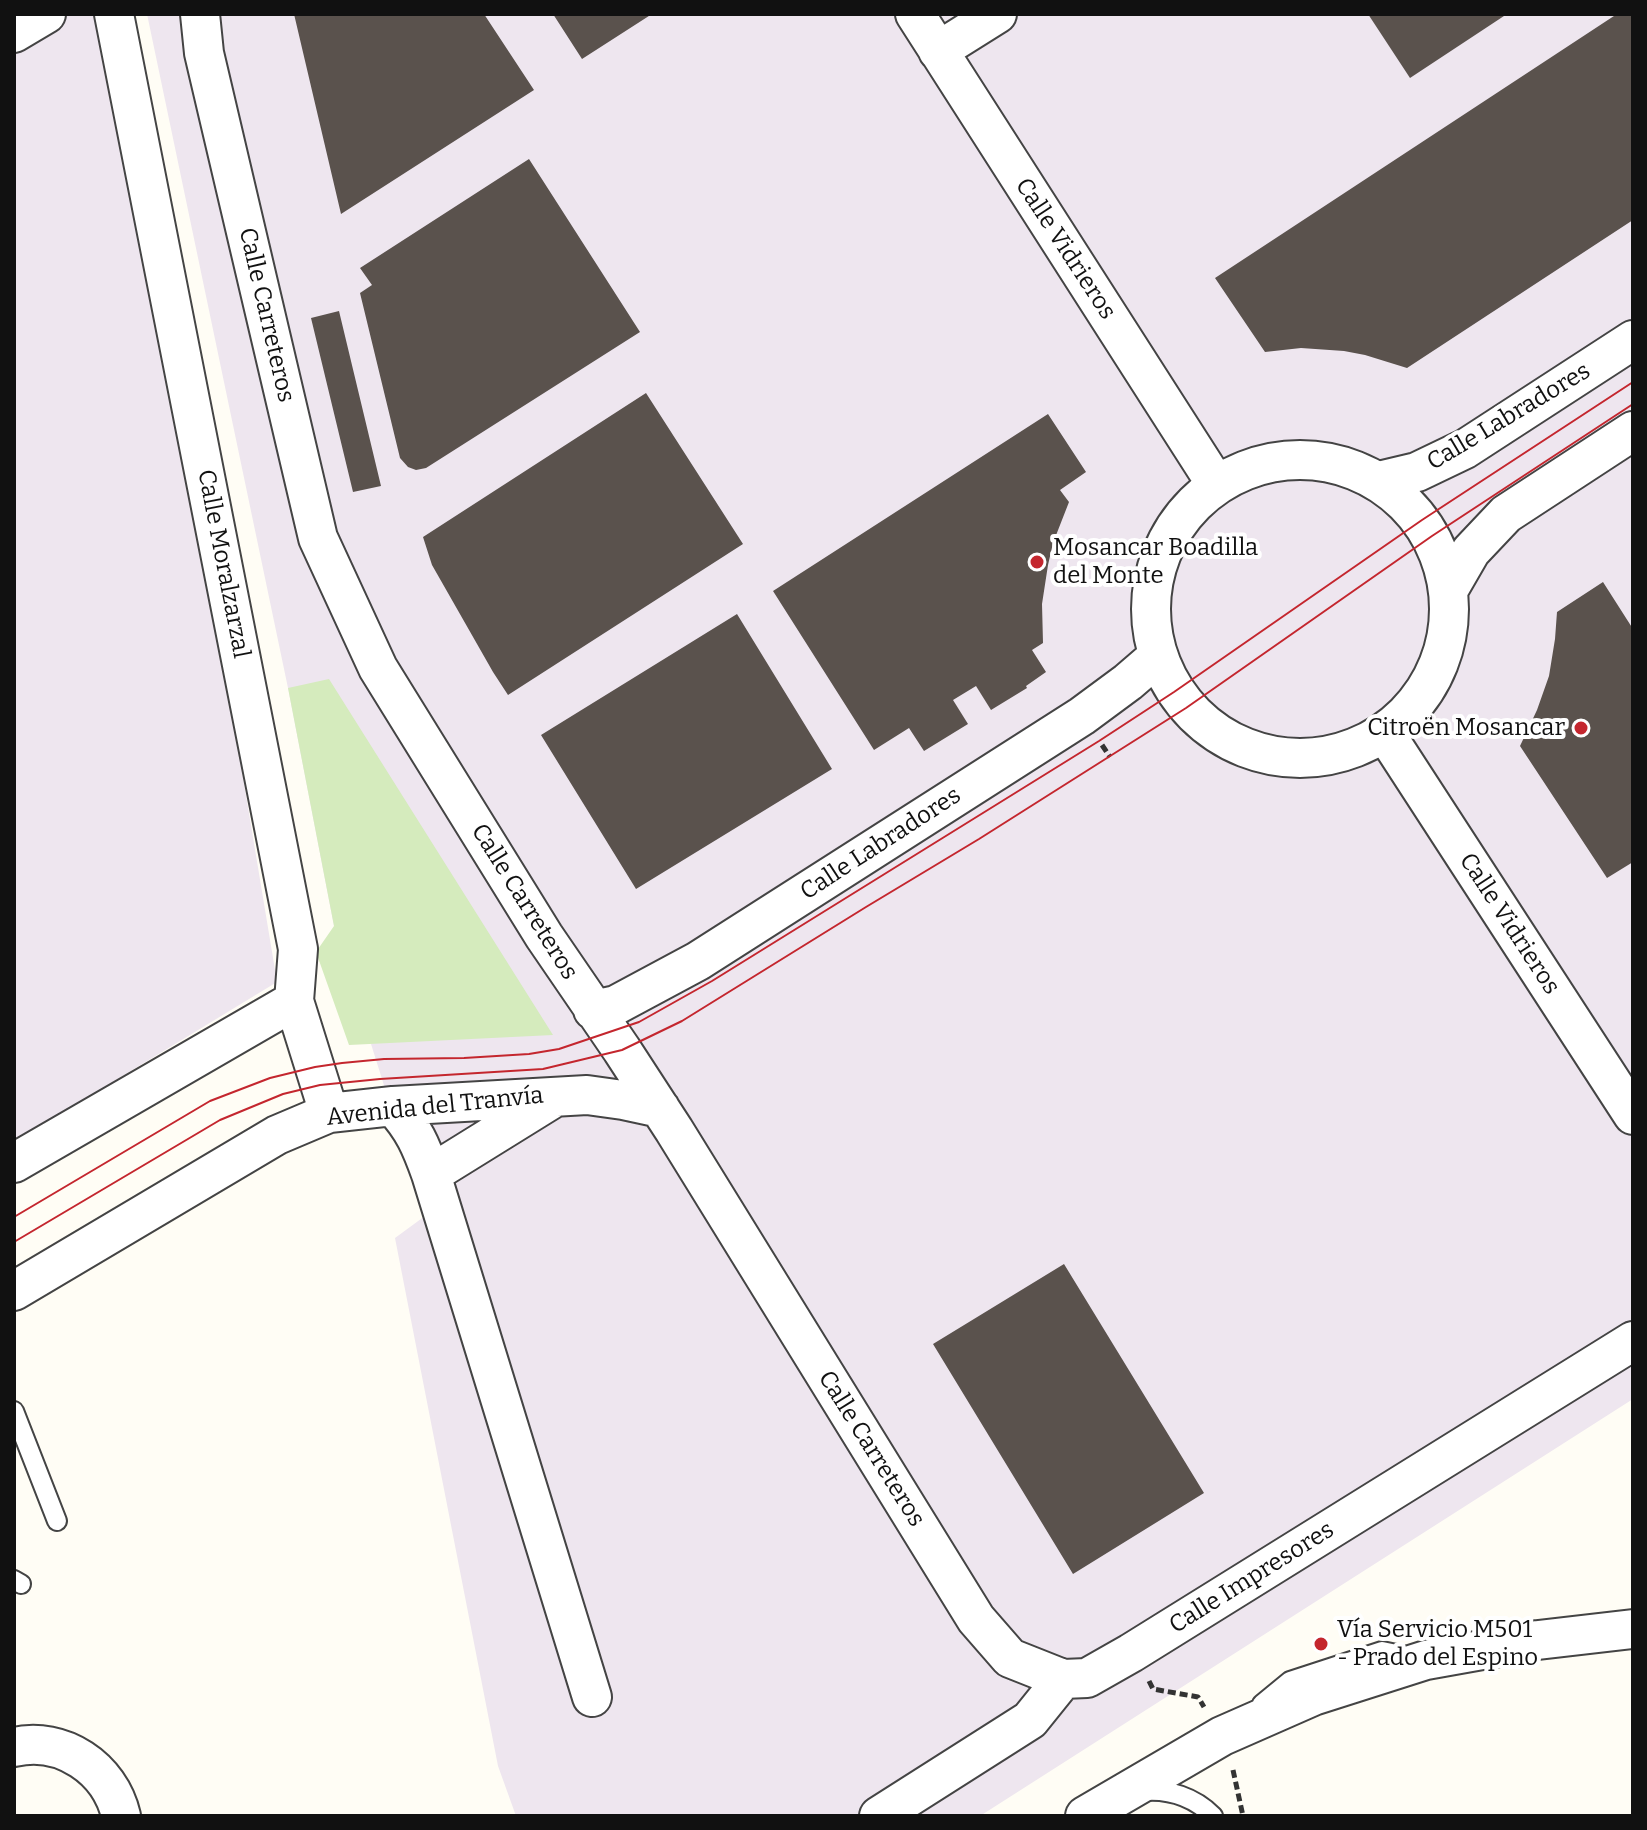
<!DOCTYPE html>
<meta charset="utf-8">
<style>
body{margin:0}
#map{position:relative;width:1647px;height:1830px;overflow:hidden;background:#fffdf5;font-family:Bitter,serif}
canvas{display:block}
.frame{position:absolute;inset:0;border:16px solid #111;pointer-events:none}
</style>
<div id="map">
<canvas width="1647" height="1830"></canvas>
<div class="frame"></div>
</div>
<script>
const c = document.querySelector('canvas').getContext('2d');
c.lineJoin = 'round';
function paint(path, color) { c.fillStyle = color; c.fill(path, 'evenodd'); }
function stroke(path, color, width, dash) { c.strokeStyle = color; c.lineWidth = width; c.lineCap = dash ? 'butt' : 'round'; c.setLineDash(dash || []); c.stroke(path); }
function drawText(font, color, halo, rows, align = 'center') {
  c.font = font + ' Bitter,serif'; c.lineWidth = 8; c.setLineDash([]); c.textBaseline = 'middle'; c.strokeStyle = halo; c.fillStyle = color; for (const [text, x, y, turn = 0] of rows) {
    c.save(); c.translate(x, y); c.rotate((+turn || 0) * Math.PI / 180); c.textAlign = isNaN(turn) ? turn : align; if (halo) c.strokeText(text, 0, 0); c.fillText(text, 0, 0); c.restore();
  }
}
paint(new Path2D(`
 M14 14H93L206 554 277 982 14 1142Z
 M147 14H1633V1399L980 1816H516L498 1766 395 1238 425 1216 334 926 288 688Z`), '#eee6ef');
paint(new Path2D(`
 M329 679 553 1035 349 1045 316 952 334 926 288 688Z`), '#d5ebbd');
paint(new Path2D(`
 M294 14H484L534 90 341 214Z
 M553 14H652L582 59Z
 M1368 14H1507L1410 78Z
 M1617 14H1633V220L1407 368 1365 355 1344 351 1301 348 1265 352 1215 278Z
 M529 159 640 332 426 468 416 470 408 467 400 458 360 293 372 285 360 268Z
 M339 311 381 486 353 492 311 318Z
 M646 393 743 544 508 695 493 672 432 565 423 537Z
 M1048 414 1086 472 1060 490 1069 502 1053 543 1048 565 1042 604 1043 643 1032 650 1046 672 1026 686 1027 688 991 710 976 686 953 700 968 724 924 751 909 728 874 750 773 591Z
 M1603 582 1633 629V862L1607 878 1520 746 1537 710 1549 676 1555 639 1557 612Z
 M737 614 832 769 636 889 541 735Z
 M1064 1264 1204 1493 1073 1574 933 1344Z`), '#5a524d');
const service = new Path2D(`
 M14 1411 57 1521
 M14 1580 21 1584
 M1262 1704 1290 1681 1382 1651 1411 1657
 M1143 1791C1169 1789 1194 1797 1213 1816`);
const minor = new Path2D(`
 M114 14 298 949 294 1001 329 1113
 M200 14 204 53 318 538 378 668 544 936 622 1050 674 1130 976 1619 1010 1658 1063 1679
 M915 14 1216 484
 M14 33 46 14
 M938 51 997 14
 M1151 609a149 149 0 1 1 298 0a149 149 0 1 1-298 0Z
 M1379 481 1417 472 1465 449 1633 340
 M1449 589 1471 551 1506 514 1633 431
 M1385 733 1633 1115
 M593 1010 616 1005 698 961 1082 716 1128 682 1157 657
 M393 1106C414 1129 421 1146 431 1174L552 1099
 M14 1163 294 1001
 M431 1174 592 1697
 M14 1291 277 1135 329 1113 393 1106 587 1095 623 1100 660 1108
 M14 1747C62 1736 110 1768 121 1816
 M879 1816 1030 1720 1063 1679 1087 1678 1131 1653 1633 1341
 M1085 1816 1222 1736 1313 1696 1426 1660 1538 1640 1633 1629`);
stroke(service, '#444', 22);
stroke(minor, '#444', 42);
stroke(new Path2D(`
 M1102 745 1110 757
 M1149 1681 1153 1689 1198 1697 1204 1707
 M1233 1770 1243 1816`), '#333', 5, [8, 4]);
stroke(service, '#fff', 18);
stroke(minor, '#fff', 38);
stroke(new Path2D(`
 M14 1217 210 1101 270 1078 315 1067 342 1063 384 1059 464 1058 529 1054 559 1049 639 1022 712 981 1099 741 1174 692 1422 520 1633 382
 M14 1242 220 1120 283 1094 320 1085 380 1079 543 1069 622 1050 682 1021 866 907 979 839 1186 708 1432 536 1633 404`), '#c4262e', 2);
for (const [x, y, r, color] of [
 [1037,562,8,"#c4262e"],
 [1581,728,8,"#c4262e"],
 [1321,1644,8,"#c4262e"]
]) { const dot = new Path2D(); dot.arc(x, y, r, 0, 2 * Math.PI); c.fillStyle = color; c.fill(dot); stroke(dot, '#fff', 3); }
drawText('24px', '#111', '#fff', [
 ["Calle Vidrieros",1065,249,57],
 ["Calle Carreteros",266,315,77],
 ["Calle Labradores",1509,417,-31],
 ["Calle Moralzarzal",223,564,79],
 ["Calle Labradores",881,844,-33],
 ["Calle Carreteros",524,902,58],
 ["Calle Vidrieros",1509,924,57],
 ["Avenida del Tranvía",435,1107,-6],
 ["Calle Carreteros",871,1449,58],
 ["Calle Impresores",1252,1578,-32]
]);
drawText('24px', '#111', '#fff', [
 ["Mosancar Boadilla",1053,548],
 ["del Monte",1053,576],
 ["Citroën Mosancar",1565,728,"right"],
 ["Vía Servicio M501",1337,1630],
 ["- Prado del Espino",1337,1658]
], 'left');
</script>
